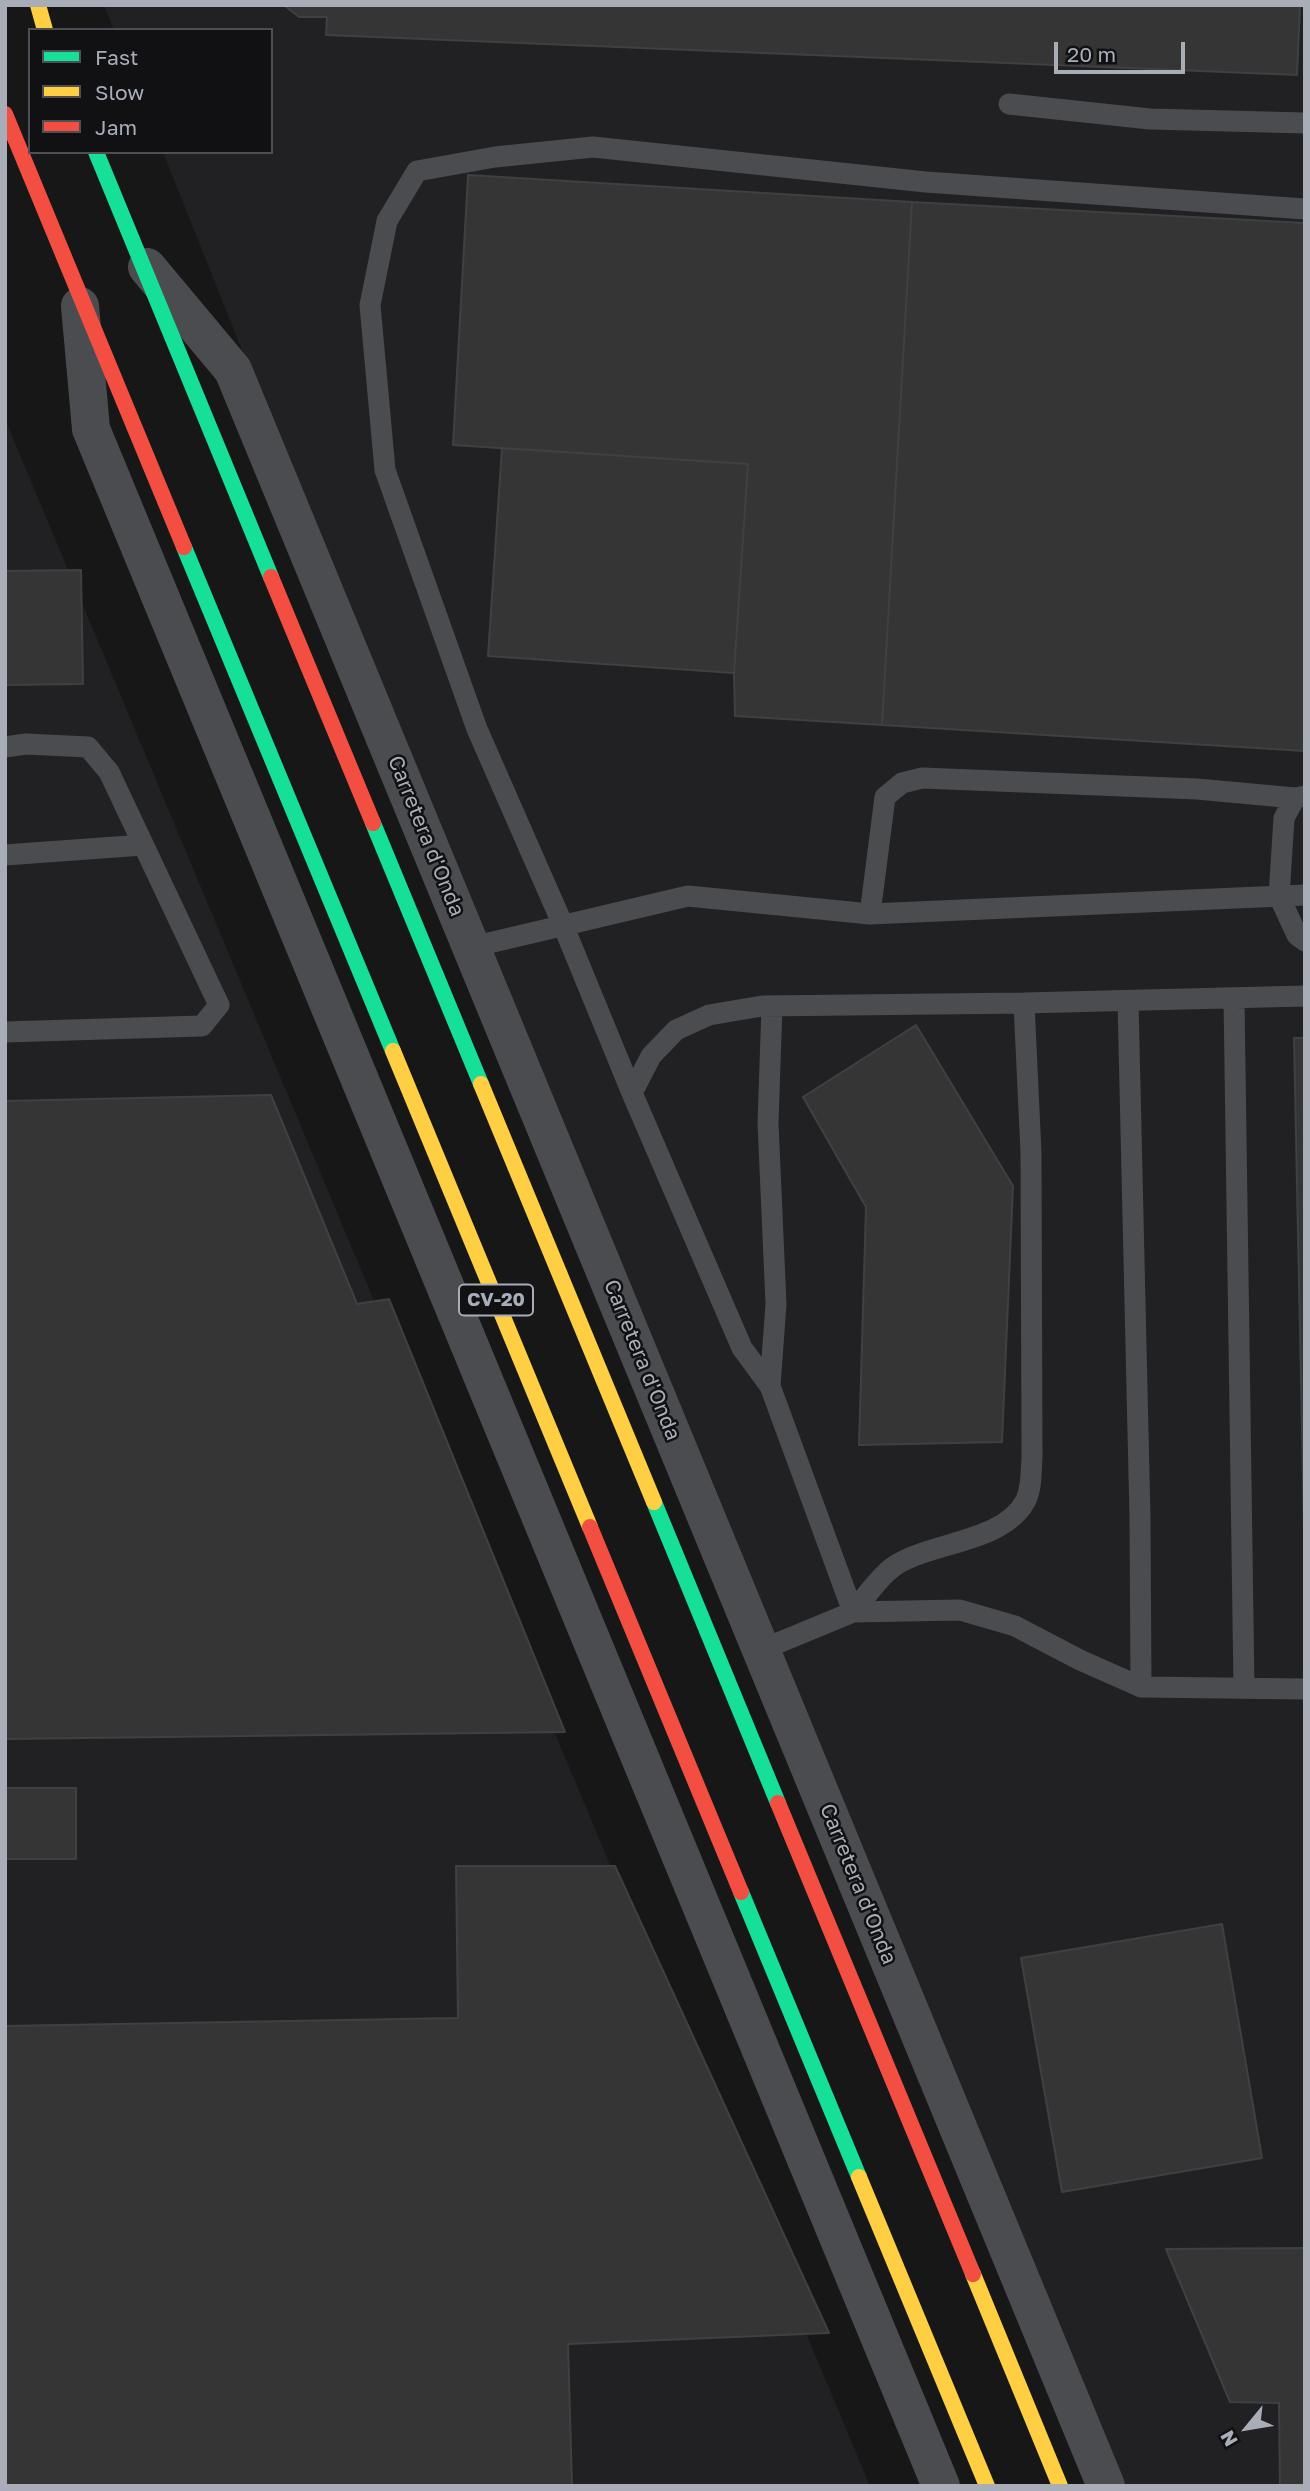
<!DOCTYPE html>
<style>
body{margin:0}
#map{position:relative;width:1310px;height:2491px;overflow:hidden;background:#171717;font-family:"Golos Text",sans-serif}
canvas{display:block}
.frame{position:absolute;inset:0;border:7px solid #a8adb8;pointer-events:none}
.legend{position:absolute;left:28px;top:28px;width:245px;height:126px;box-sizing:border-box;background:#111113;border:2px solid #4d4f55;margin:0;padding:9px 12px;list-style:none;font-size:21px;color:#a8adb8}
.legend li{display:flex;align-items:center;gap:14px;height:35px}
.legend b{width:35px;border:2px solid #4d4f55}
.north{position:absolute;left:1212px;top:2393px;width:70px;height:70px;-webkit-text-stroke:5px #111113;paint-order:stroke;rotate:240deg;font-size:19px;font-weight:700;line-height:28px;text-align:center;color:#a8adb8}
.north::after{content:'';display:block;margin:auto;width:24px;height:32px;background:#a8adb8;clip-path:polygon(50% 0,100% 100%,50% 72%,0 100%)}
.scale{position:absolute;left:1054px;top:42px;width:131px;height:32px;box-sizing:border-box;border:4px solid #a8adb8;border-top:0;padding-left:9px;font-size:21px;line-height:24px;white-space:nowrap;color:#a8adb8;-webkit-text-stroke:5px #111113;paint-order:stroke}
</style>
<div id="map">
<canvas width="1310" height="2491"></canvas>
<div class="frame"></div>
<ul class="legend">
<li><b style="height:9px;background:#16e098"></b>Fast</li>
<li><b style="height:9px;background:#ffcf43"></b>Slow</li>
<li><b style="height:9px;background:#f24e42"></b>Jam</li>
</ul>
<div class="north">N</div>
<div class="scale">20 m</div>
</div>
<script>
const c = document.querySelector('canvas').getContext('2d');
c.lineJoin = 'round';
function paint(path, color) { c.fillStyle = color; c.fill(path, 'evenodd'); }
function stroke(path, color, width, dash) { c.strokeStyle = color; c.lineWidth = width; c.lineCap = dash ? 'butt' : 'round'; c.setLineDash(dash || []); c.stroke(path); }
function drawText(font, color, halo, rows, align = 'center') {
  c.font = font + ' "Golos Text",sans-serif'; c.lineWidth = 5; c.setLineDash([]); c.textBaseline = 'middle'; c.strokeStyle = halo; c.fillStyle = color; for (const [text, x, y, turn = 0] of rows) {
    c.save(); c.translate(x, y); c.rotate((+turn || 0) * Math.PI / 180); c.textAlign = isNaN(turn) ? turn : align; if (halo) c.strokeText(text, 0, 0); c.fillText(text, 0, 0); c.restore();
  }
}
paint(new Path2D(`
 M104 5H1305V2486H1093L163 152H271V30H114Z
 M5 419 870 2486H5Z`), '#212123');
const building = new Path2D(`
 M284 5H1300L1297 75 326 35 327 17H299Z
 M468 175 912 202 882 725 735 716 734 673 748 464 453 445Z
 M912 202 1305 223V751L882 725Z
 M502 448 748 464 734 673 488 656Z
 M81 570 83 684 5 685V571Z
 M916 1025 1013 1186 1002 1442 859 1445 866 1207 803 1097Z
 M1294 1038H1305V1576Z
 M271 1095 357 1304 389 1299 565 1732 5 1739V1101Z
 M5 1788H76V1859H5Z
 M456 1866H615L829 2333 568 2344 572 2486H5V2026L458 2018Z
 M1222 1924 1262 2158 1062 2192 1021 1958Z
 M1305 2248V2486H1280L1279 2403 1230 2402 1166 2249Z`);
paint(building, '#353536');
stroke(building, '#3f4043', 2);
stroke(new Path2D(`
 M1009 104 1150 119 1305 123
 M5 747 26 744 88 747 109 772 219 1005 202 1026 5 1032
 M1305 796 1295 798 1284 818 1279 896 1297 935 1305 941
 M5 855 143 845
 M870 914 885 797 902 783 922 778 1197 789 1295 798
 M472 947 688 896 870 914 1305 895
 M1234 998 1244 1688
 M1128 1001 1140 1518 1141 1687
 M632 1093 651 1056 676 1030 709 1015 762 1006 1024 1003 1305 996
 M770 1386 776 1304 768 1123 772 1006
 M853 1612 770 1386 742 1348 632 1093 563 925 477 729 385 470 370 305 387 221 417 171 495 157 593 147 926 182 1305 209
 M853 1612C865 1598 878 1578 893 1567 930 1541 1003 1544 1026 1500 1032 1487 1031 1470 1032 1457L1031 1153 1024 1003
 M761 1650 853 1612 960 1610 1015 1626 1080 1660 1141 1687 1305 1689`), '#4b4c50', 21);
stroke(new Path2D(`
 M147 267 233 370 1106 2486
 M80 306 91 429 941 2486`), '#4b4c50', 38);
stroke(new Path2D(`
 M96 152 271 577
 M184 547 393 1051
 M373 823 481 1084
 M654 1502 778 1803
 M741 1892 859 2177`), '#16e098', 16);
stroke(new Path2D(`
 M38 5 45 30
 M393 1051 590 1527
 M481 1084 654 1502
 M859 2177 987 2486
 M973 2274 1060 2486`), '#ffcf43', 16);
stroke(new Path2D(`
 M5 114 184 547
 M271 577 373 823
 M590 1527 741 1892
 M778 1803 973 2274`), '#f24e42', 16);
for (const [x, y, w] of [
 [496,1300,74]
]) { const box = new Path2D(); box.roundRect(x - w / 2, y - 15.5, w, 31, 5); c.fillStyle = '#111113'; c.fill(box); stroke(box, '#a8adb8', 2); }
drawText('bold 19px', '#a8adb8', null, [
 ["CV-20",496,1300]
]);
drawText('21px', '#a8adb8', '#111113', [
 ["Carretera d'Onda",426,836,68],
 ["Carretera d'Onda",642,1360,68],
 ["Carretera d'Onda",858,1884,68]
]);
</script>
